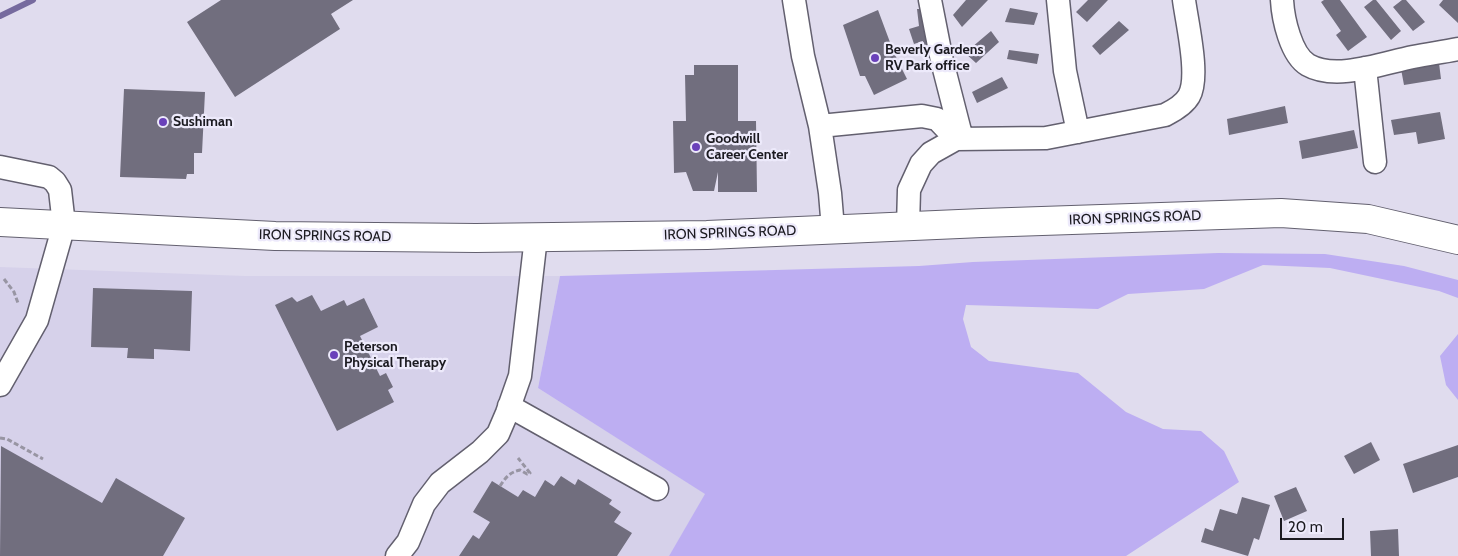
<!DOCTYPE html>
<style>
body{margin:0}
#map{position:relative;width:1458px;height:556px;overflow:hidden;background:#e0dcee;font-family:Cabin,sans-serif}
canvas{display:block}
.scale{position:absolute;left:1280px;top:518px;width:64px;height:22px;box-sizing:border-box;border:2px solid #1b1a20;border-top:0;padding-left:6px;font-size:15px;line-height:18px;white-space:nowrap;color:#1b1a20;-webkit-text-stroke:4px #edeafb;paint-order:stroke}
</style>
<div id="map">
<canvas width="1458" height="556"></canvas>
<div class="scale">20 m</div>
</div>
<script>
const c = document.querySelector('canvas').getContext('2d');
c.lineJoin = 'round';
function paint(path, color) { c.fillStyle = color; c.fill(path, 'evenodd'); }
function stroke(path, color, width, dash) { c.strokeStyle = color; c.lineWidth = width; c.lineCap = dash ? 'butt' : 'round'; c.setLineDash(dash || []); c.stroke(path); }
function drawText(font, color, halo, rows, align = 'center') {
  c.font = font + ' Cabin,sans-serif'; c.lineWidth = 4.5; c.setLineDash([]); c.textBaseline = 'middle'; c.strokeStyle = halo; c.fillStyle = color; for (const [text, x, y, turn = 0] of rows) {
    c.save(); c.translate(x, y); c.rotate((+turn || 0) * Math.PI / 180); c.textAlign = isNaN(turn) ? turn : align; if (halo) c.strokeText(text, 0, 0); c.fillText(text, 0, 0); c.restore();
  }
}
paint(new Path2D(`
 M0 267 245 276H560L538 388 706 494 669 556H0Z`), '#d6d1ea');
paint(new Path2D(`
 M1218 253 1325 254 1404 266 1458 280V298L1439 291 1330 268 1263 265 1204 289 1128 294 1098 309 966 305 963 319 971 347 989 361 1078 373 1126 412 1163 429 1201 431 1224 451 1239 482 1126 556H669L705 494 538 388 560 276 919 266 973 262Z
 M1458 334V400L1446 385 1440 356Z`), '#bdaef2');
stroke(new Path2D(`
 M0 16 33 0`), '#766a9e', 6);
paint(new Path2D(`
 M221 0H353L331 14 340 29 235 97 187 22Z
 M966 0H988L962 27 953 15Z
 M1088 0H1108L1087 22 1076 12Z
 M1324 0H1340L1367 37 1348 51 1336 35 1341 31 1321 2Z
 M1373 0H1376L1401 31 1391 40 1364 7Z
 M1402 0H1406L1425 22 1413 31 1393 7Z
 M1443 0H1458V23L1439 5Z
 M1010 8 1038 13 1034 25 1005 22Z
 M917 9H927L931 45 924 49 923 41 914 44 909 29 919 26Z
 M878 10 894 53 907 79 874 95 865 76H860L843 25Z
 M1119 21 1129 30 1100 55 1092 46Z
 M991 31 999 42 976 63 965 53Z
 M1009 50 1039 54 1037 64 1007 59Z
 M1439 63 1441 79 1404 85 1401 69Z
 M694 65H738V121H756L757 192H718V172L714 191H693L686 172 674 173 673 121H686L685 75H694Z
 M1002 77 1008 88 977 103 972 92Z
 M124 89 205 92 202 153H194V174H187L186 179 120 177Z
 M1285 106 1288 123 1229 135 1227 119Z
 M1440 112 1445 139 1418 144 1416 132 1394 135 1391 120Z
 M1354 130 1358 148 1302 159 1299 141Z
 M93 288 192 291 190 351 154 349V359L127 358 128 348 91 347Z
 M312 295 321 311 344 300 347 306 364 298 378 327 360 336 380 376 386 373 393 387 388 390 394 402 337 431 275 305 292 297 297 302Z
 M1371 442 1380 460 1354 474 1344 456Z
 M1458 445V477L1413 493 1403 464Z
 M1 446 102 503 116 478 185 518 163 556H0Z
 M561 476 575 485 578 479 612 500 609 504 621 512 614 522 632 533 617 556H459L473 535 479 539 490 522 473 512 492 481 518 497 523 490 535 497 545 480 554 486Z
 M1296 487 1307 511 1284 521 1274 496Z
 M1242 497 1270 505 1259 540 1254 538 1248 556 1201 542 1205 528 1213 531 1220 509 1237 514Z
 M1398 529 1399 556H1371L1370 531Z`), '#716e7e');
const minor = new Path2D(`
 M794 0 803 56 820 126 830 193 833 229
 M930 0 942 61 962 139
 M1058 0 1065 71 1078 132
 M1282 0C1283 19 1291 55 1308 65 1336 81 1383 63 1413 57 1428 54 1443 52 1458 49
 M1365 68 1375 162
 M820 126 922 116 937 119 956 139 1046 138 1165 115C1173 111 1184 105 1189 96 1200 77 1187 23 1184 0
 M0 167 49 177 55 182 60 190 64 225 37 320 0 385
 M908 226 909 190 921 164 931 153 956 139
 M509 406 657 489
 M397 556 408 542 424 504 440 483 480 452 498 434 507 413 520 376 536 237`);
const major = new Path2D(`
 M0 222 275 236 476 238 707 235 982 223 1281 213 1368 219 1458 240`);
stroke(minor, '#63606f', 25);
stroke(major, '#63606f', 30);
stroke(new Path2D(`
 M4 279 14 292 18 303
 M0 438 7 439 43 459
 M500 486C505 478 510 472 520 470L527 474 530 473 518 458`), '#9895a3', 3, [5, 2.5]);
stroke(minor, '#fff', 22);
stroke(major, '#fff', 28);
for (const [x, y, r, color] of [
 [875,58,5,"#6a41ba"],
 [163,122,5,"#6a41ba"],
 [696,147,5,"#6a41ba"],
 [334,355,5,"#6a41ba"]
]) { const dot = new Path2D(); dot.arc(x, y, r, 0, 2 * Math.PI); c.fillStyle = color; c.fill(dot); stroke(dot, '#edeafb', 2); }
drawText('bold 14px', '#1b1a20', '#edeafb', [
 ["Beverly Gardens",885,50],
 ["RV Park office",885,66],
 ["Sushiman",173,122],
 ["Goodwill",706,139],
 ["Career Center",706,155],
 ["Peterson",344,347],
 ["Physical Therapy",344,363]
], 'left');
drawText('14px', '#1b1a20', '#edeafb', [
 ["IRON SPRINGS ROAD",1135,218,-2],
 ["IRON SPRINGS ROAD",730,233,-2],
 ["IRON SPRINGS ROAD",325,236,1]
]);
</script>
